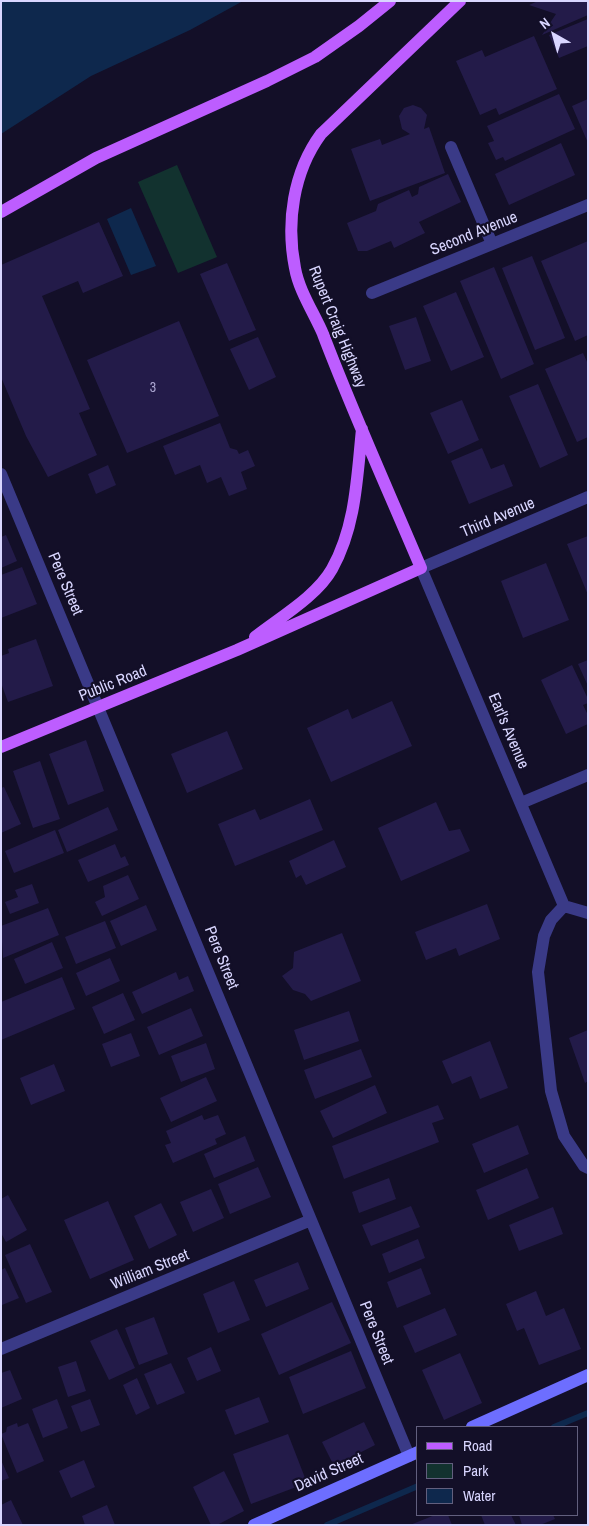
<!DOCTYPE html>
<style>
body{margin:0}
#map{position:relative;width:589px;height:1526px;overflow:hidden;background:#130f28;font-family:"Archivo Narrow",sans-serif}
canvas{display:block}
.frame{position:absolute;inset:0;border:2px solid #d9d6ff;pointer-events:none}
.legend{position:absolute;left:416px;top:1426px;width:162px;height:90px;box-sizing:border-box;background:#130f28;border:1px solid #625f7e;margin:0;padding:6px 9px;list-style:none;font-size:15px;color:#d9d6ff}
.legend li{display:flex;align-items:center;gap:10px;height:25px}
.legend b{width:25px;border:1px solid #625f7e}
.north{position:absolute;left:529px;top:10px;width:50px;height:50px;-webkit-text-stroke:4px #130f28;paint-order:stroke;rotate:322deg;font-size:14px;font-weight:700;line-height:20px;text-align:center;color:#d9d6ff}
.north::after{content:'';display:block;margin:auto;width:18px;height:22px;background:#d9d6ff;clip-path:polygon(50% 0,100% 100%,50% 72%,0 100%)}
</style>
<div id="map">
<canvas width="589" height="1526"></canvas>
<div class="frame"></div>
<ul class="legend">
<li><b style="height:6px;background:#bd5dff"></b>Road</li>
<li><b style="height:14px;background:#12322f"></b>Park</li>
<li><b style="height:14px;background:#0e284d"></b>Water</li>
</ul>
<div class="north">N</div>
</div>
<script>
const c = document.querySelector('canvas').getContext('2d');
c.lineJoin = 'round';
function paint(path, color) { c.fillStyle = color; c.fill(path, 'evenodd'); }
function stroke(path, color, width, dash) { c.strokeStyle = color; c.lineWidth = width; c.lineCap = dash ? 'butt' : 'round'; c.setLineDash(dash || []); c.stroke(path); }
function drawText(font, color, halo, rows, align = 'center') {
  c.font = font + ' "Archivo Narrow",sans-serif'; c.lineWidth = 4.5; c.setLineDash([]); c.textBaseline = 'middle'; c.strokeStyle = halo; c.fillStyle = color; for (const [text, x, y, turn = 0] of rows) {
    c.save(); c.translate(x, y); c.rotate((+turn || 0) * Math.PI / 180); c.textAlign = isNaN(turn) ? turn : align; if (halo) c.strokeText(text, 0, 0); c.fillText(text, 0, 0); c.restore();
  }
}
paint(new Path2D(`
 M177 165 217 257 178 273 138 182Z`), '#12322f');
paint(new Path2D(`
 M1 1H243L190 30 91 76 1 134Z
 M131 208 156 266 131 275 107 219Z`), '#0e284d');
stroke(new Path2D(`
 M554 1427 588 1413
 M327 1525 418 1486`), '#0e284d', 6);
paint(new Path2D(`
 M538 1H588V15L542 35 556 14 529 5Z
 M588 19V46L559 58 549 35Z
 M534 36 557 89 499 115 496 108 480 115 456 61 482 50 485 57Z
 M559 94 575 129 505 161 503 157 496 160 488 143 494 141 487 126Z
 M588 99V143L572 106Z
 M413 105 421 108 427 115 424 129 429 127 445 173 370 201 351 149 380 139 382 145 410 134 402 129 399 116 404 108Z
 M561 143 575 175 509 205 495 174Z
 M448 174 461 202 419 222 425 233 394 248 391 241 367 251H358L347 223 376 211 378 204 409 190 412 197 418 194 419 187Z
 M99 222 123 276 83 293 78 281 42 296 90 409 79 413 97 455 48 477 26 436 1 377V265Z
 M588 241V335L575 341 541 261Z
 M532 256 565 338 535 350 502 268Z
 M227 263 256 330 229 341 200 274Z
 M494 267 534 364 501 379 460 281Z
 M456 292 484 357 451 371 423 306Z
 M416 317 431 361 405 370 389 326Z
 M179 321 219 416 127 453 87 360Z
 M258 337 276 377 249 390 230 349Z
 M583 353 588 364V437L577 442 545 369Z
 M538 384 568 455 540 468 509 396Z
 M462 400 479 440 448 454 430 413Z
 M220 423 230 448 237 450 239 454 248 450 255 466 241 472 247 489 229 496 221 477 207 483 200 465 175 475 163 446Z
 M482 448 491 469 504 464 513 486 469 504 451 461Z
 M108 465 116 485 96 494 88 474Z
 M6 535 17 561 1 568V537Z
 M588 536V595L567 544Z
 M546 563 569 620 523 638 501 581Z
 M22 567 37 604 1 618V575Z
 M36 639 53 686 8 702 1 683V656L9 653 8 649Z
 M588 660V686L578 664Z
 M572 665 588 699V703L583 705 588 715V724L566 734 541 680Z
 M392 701 412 746 331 782 307 728 348 709 352 719Z
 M227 731 243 769 187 793 171 754Z
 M86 740 104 791 68 805 49 754Z
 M40 761 60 819 33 828 13 771Z
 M4 787 21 824 1 833V788Z
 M310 799 323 830 235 866 218 824 255 809 260 820Z
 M436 802 449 831 460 829 470 851 401 881 378 828Z
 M108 807 118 830 67 852 58 830Z
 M55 830 64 853 14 873 5 851Z
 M334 840 346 867 306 885 301 875 296 878 289 861Z
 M115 844 121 858 125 856 129 865 88 882 78 860Z
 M128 875 139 899 102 916 95 902 105 897 103 886Z
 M32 884 39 903 10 914 5 902 18 897 15 890Z
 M487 904 500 939 459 956 456 948 426 960 415 932Z
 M146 905 157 930 121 946 110 921Z
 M48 908 59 935 3 958 1 926Z
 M105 921 116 948 76 964 65 937Z
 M342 933 361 981 311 1001 305 994 293 990 282 976 293 968 294 952Z
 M52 942 63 968 25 984 14 959Z
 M110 958 120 981 86 996 76 973Z
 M176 972 179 980 188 976 194 991 142 1014 132 992Z
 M62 977 75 1009 1 1040V1002Z
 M123 993 135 1020 104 1034 92 1007Z
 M191 1008 203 1036 159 1055 147 1027Z
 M349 1011 359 1041 304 1060 294 1030Z
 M588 1030V1081L585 1083 569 1038Z
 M131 1033 140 1056 111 1067 102 1044Z
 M490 1041 508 1088 480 1099 471 1076 452 1084 442 1061Z
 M206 1043 215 1069 181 1082 171 1056Z
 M361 1049 372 1077 315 1099 304 1070Z
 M54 1064 65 1091 31 1105 20 1078Z
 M206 1077 217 1101 171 1122 160 1098Z
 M375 1085 387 1113 333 1138 320 1111Z
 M438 1105 444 1119 432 1123 439 1142 344 1179 332 1146Z
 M202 1115 204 1120 218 1115 226 1134 215 1139 217 1144 173 1163 165 1145 171 1143 166 1131Z
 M518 1125 529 1154 484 1173 472 1144Z
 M245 1136 255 1161 214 1178 204 1154Z
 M258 1167 271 1197 230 1214 218 1184Z
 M527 1168 539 1198 488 1220 476 1190Z
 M389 1178 396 1199 359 1213 352 1192Z
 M211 1189 224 1218 193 1232 180 1202Z
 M8 1195 27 1230 6 1242 1 1233V1199Z
 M108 1201 134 1260 90 1279 64 1220Z
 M161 1203 177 1235 149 1249 134 1216Z
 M411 1206 420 1227 371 1246 362 1225Z
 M553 1207 563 1234 519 1251 509 1225Z
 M418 1239 425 1258 389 1273 382 1254Z
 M30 1244 52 1292 26 1303 5 1255Z
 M298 1262 309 1289 266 1307 254 1280Z
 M5 1268 19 1298 2 1305 1 1270Z
 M421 1268 431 1294 397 1308 387 1282Z
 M234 1281 250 1320 218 1333 203 1294Z
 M536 1291 546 1316 564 1308 581 1349 539 1365 524 1328 517 1331 506 1304Z
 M332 1302 351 1343 279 1375 261 1334Z
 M445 1308 457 1335 415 1353 403 1326Z
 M154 1317 168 1354 139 1365 125 1328Z
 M117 1329 135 1368 109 1380 90 1341Z
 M211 1347 221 1371 197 1381 187 1358Z
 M351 1351 366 1388 303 1414 289 1377Z
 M460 1353 482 1403 444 1420 422 1370Z
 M76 1361 86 1391 68 1397 58 1367Z
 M171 1363 185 1393 157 1405 144 1374Z
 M10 1370 22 1399 1 1408V1373Z
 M137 1378 150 1408 136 1415 123 1385Z
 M259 1397 269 1422 235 1435 225 1410Z
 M57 1399 68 1428 43 1438 32 1409Z
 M90 1399 100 1425 81 1432 71 1406Z
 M364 1422 375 1445 334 1466 322 1442Z
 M17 1423 18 1427 28 1423 44 1461 17 1473 1 1434 6 1432 7 1427Z
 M288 1434 307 1483 251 1504 233 1454Z
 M1 1460 9 1478 1 1481Z
 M84 1460 95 1487 71 1498 59 1471Z
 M224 1471 244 1511 217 1525H211L193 1487Z
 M11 1500 23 1525H1V1505Z
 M107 1505 115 1525H85L82 1516Z
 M435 1515H448L452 1525H410Z
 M481 1515H511L516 1525H485Z
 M519 1515H553L555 1519 540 1525H522Z`), '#231b49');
stroke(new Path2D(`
 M451 147 492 244
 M372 293 588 205
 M1 474 409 1456
 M521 803 588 775
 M564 906 421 568 588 497
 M564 906 551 920 544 936 538 972 551 1091 564 1136 584 1166 588 1168
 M564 906 588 913
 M1 1349 311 1220`), '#3a3a87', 12);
stroke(new Path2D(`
 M472 1427 588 1375
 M254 1525 418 1452`), '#6d6eff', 12);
stroke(new Path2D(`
 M1 212 96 158 267 81 315 57 359 26 390 1
 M255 637C279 618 317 596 332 569 356 526 357 477 362 429
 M1 747 237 650 421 568C388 490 353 413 323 334 314 313 299 291 295 268 286 223 293 172 321 134L460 1`), '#bd5dff', 12);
drawText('14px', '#aca7d2', null, [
 ["3",153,388]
]);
drawText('16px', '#d9d6ff', '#130f28', [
 ["Second Avenue",474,234,-22],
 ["Rupert Craig Highway",337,327,68],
 ["Third Avenue",498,518,-23],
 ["Pere Street",65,584,67],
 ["Public Road",113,684,-22],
 ["Earl's Avenue",508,731,67],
 ["Pere Street",221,958,68],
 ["William Street",150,1270,-22],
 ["Pere Street",376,1333,68],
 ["David Street",329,1473,-24]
]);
</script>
